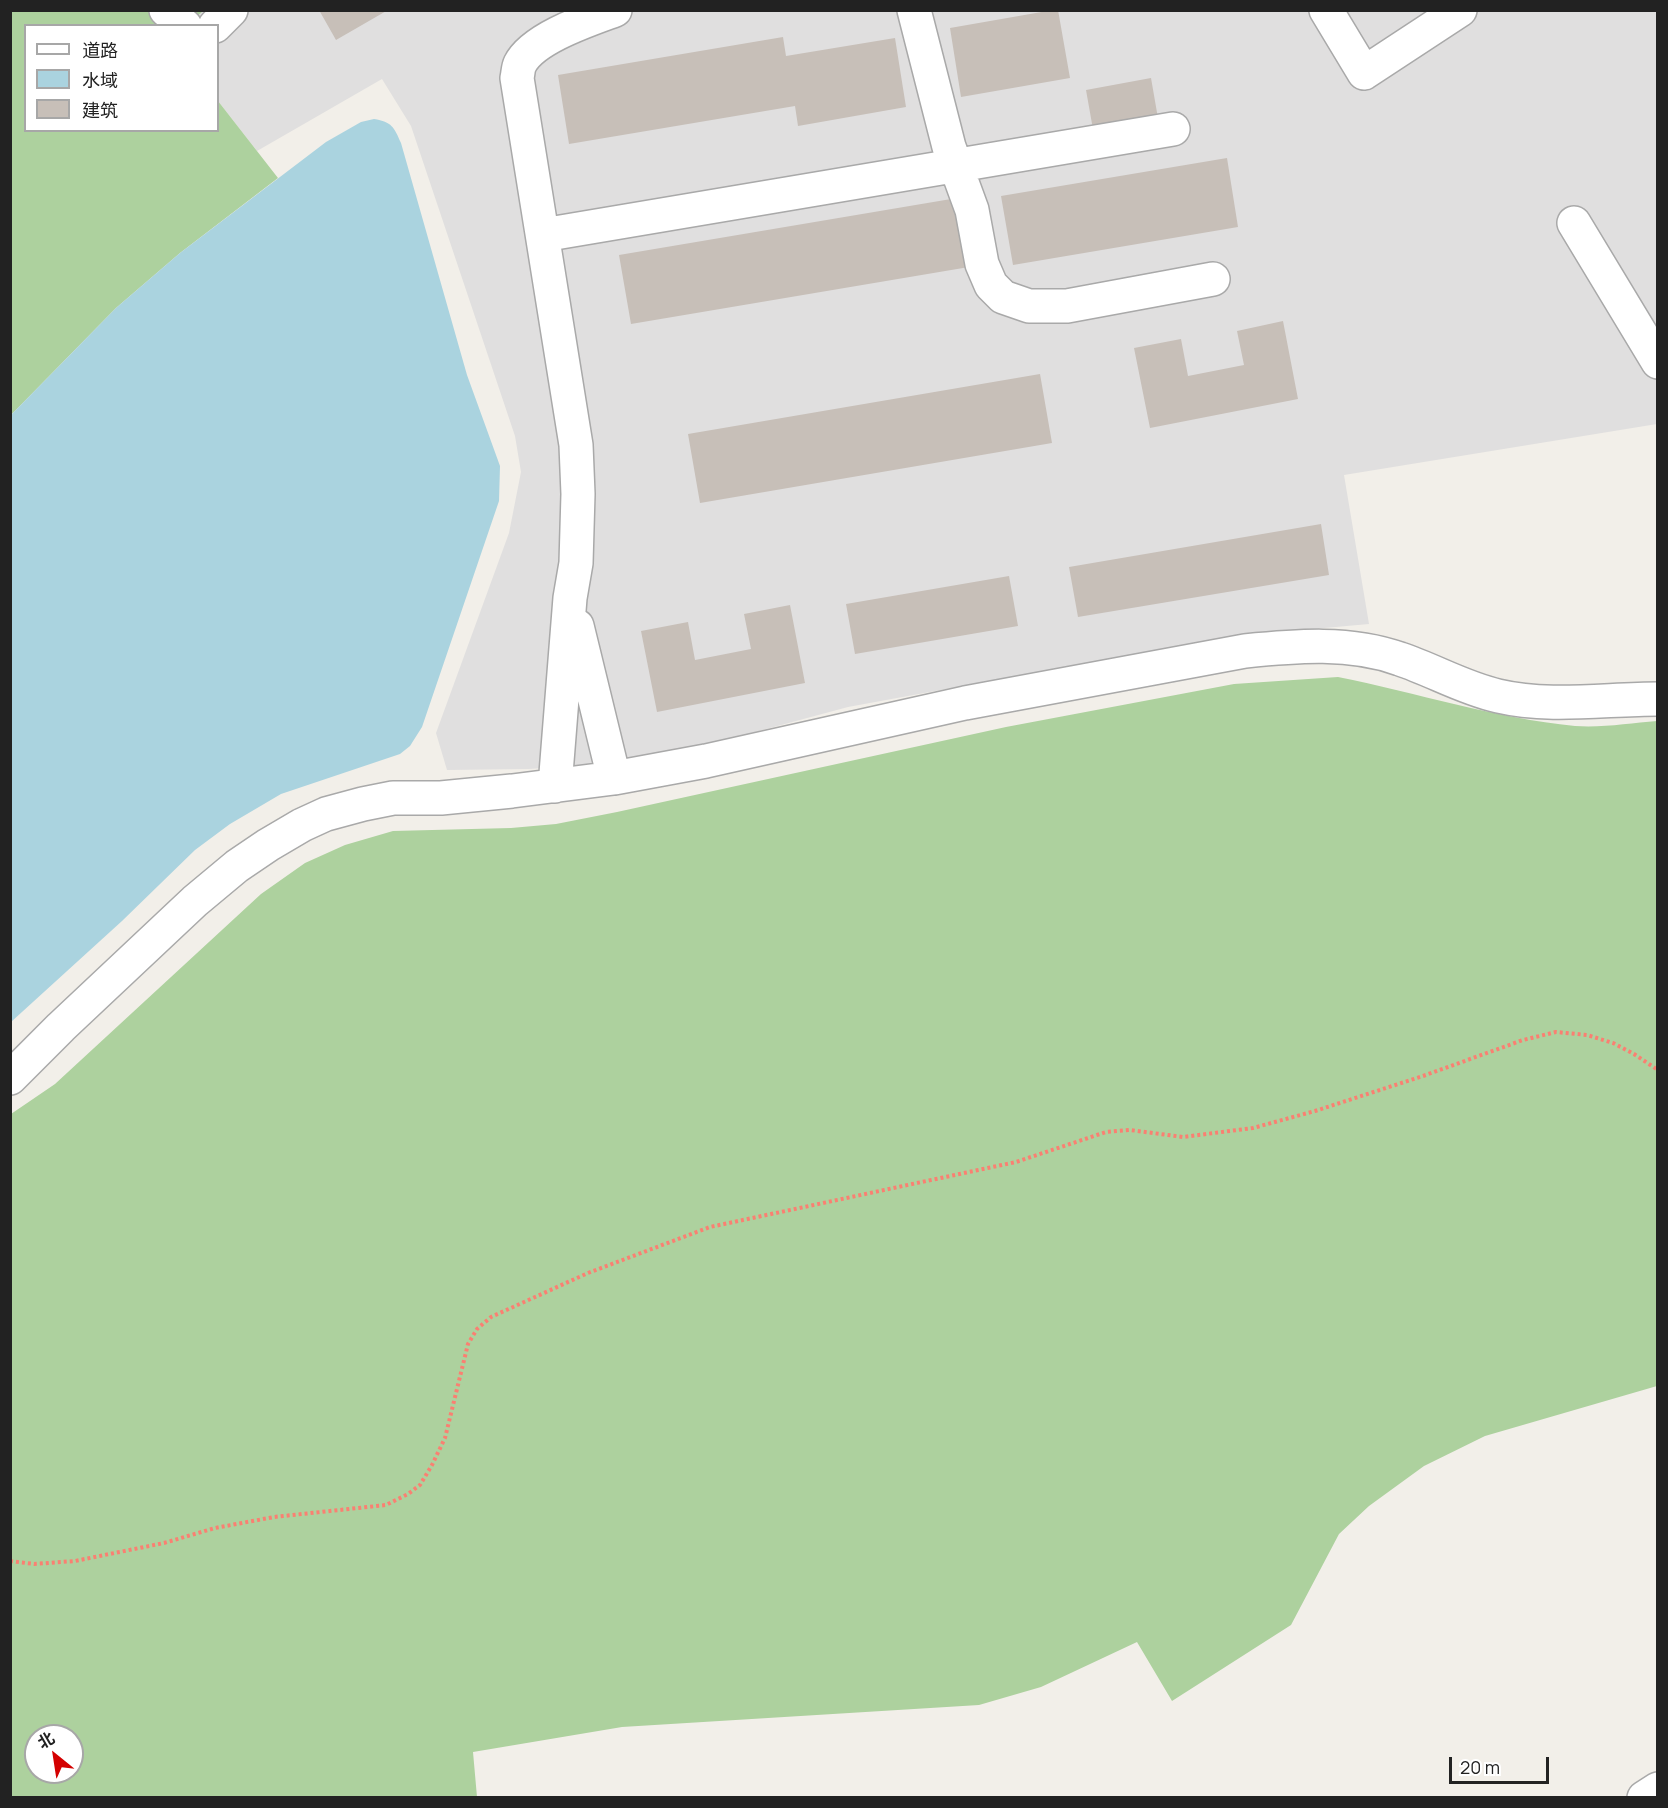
<!DOCTYPE html>
<meta charset="utf-8">
<style>
body{margin:0}
#map{position:relative;width:1668px;height:1808px;overflow:hidden;background:#f2efe9;font-family:Manrope,"Noto Sans SC",sans-serif}
canvas{display:block}
.frame{position:absolute;inset:0;border:12px solid #222;pointer-events:none}
.legend{position:absolute;left:24px;top:24px;width:195px;height:108px;box-sizing:border-box;background:#fff;border:2px solid #a7a7a7;margin:0;padding:8px 10px;list-style:none;font-size:18px;color:#222}
.legend li{display:flex;align-items:center;gap:12px;height:30px}
.legend b{width:30px;border:2px solid #a7a7a7}
.north{position:absolute;left:24px;top:1724px;width:60px;height:60px;box-sizing:border-box;background:#fff;border:2px solid #a7a7a7;border-radius:50%;rotate:330deg;font-size:16px;font-weight:700;line-height:24px;text-align:center;color:#222}
.north::after{content:'';display:block;margin:auto;width:21px;height:27px;background:#d40000;clip-path:polygon(50% 0,100% 100%,50% 72%,0 100%)}
.scale{position:absolute;left:1449px;top:1757px;width:100px;height:27px;box-sizing:border-box;border:3px solid #222;border-top:0;padding-left:8px;font-size:18px;line-height:21px;white-space:nowrap;color:#222;-webkit-text-stroke:4px #fff;paint-order:stroke}
</style>
<div id="map">
<canvas width="1668" height="1808"></canvas>
<div class="frame"></div>
<ul class="legend">
<li><b style="height:8px;background:#fff"></b>道路</li>
<li><b style="height:16px;background:#aad3df"></b>水域</li>
<li><b style="height:16px;background:#c7bfb8"></b>建筑</li>
</ul>
<div class="north">北</div>
<div class="scale">20 m</div>
</div>
<script>
const c = document.querySelector('canvas').getContext('2d');
c.lineJoin = 'round';
function paint(path, color) { c.fillStyle = color; c.fill(path, 'evenodd'); }
function stroke(path, color, width, dash) { c.strokeStyle = color; c.lineWidth = width; c.lineCap = dash ? 'butt' : 'round'; c.setLineDash(dash || []); c.stroke(path); }
paint(new Path2D(`
 M203 10 1657 11V424L1344 475 1369 624 1235 636 848 707 666 756 626 762 529 769 447 770 436 733 509 533 521 472 515 436 411 126 382 79 257 151 218 101V26H187Z`), '#e0dfdf');
paint(new Path2D(`
 M11 11H203L187 25 26 26V130H218V101L278 178 180 253 116 308 11 415Z
 M1338 677C1417 693 1495 718 1575 726 1602 728 1631 723 1657 721V1386L1485 1436 1424 1466 1369 1506 1339 1534 1291 1625 1172 1701 1137 1642 1041 1687 979 1705 622 1727 473 1752 477 1797H11V1114L55 1084 261 894 305 863 345 845 393 831 511 828 556 824 617 812 1006 727 1234 684ZM36 1736H72V1772H36Z`), '#add19e');
paint(new Path2D(`
 M374 119C392 122 394 127 401 143L467 375 500 466 499 501 422 727 410 746 400 754 281 794 230 824 195 850 122 921 11 1022V415L116 308 180 253 326 142 361 122Z`), '#aad3df');
paint(new Path2D(`
 M319 10H388L336 40Z
 M1053 10H1058L1070 78 961 97 950 28Z
 M783 37 786 56 895 38 906 107 798 126 795 106 569 144 558 75Z
 M1151 78 1159 124 1094 135 1086 90Z
 M1227 158 1238 227 1013 265 1001 196Z
 M957 198 969 267 631 324 619 255Z
 M1283 321 1298 399 1150 428 1134 348 1181 339 1188 376 1244 365 1237 331Z
 M1040 374 1052 443 700 503 688 434Z
 M1321 524 1329 575 1078 617 1069 567Z
 M1009 576 1018 626 855 654 846 604Z
 M790 605 805 683 657 712 641 631 688 622 695 660 751 649 744 614Z`), '#c7bfb8');
const minor = new Path2D(`
 M166 10 185 26
 M914 10 949 147 972 210 982 264 991 285 1003 297 1029 306H1067L1213 279
 M1326 10 1364 73 1460 10
 M215 26 231 10
 M1574 223 1658 362
 M543 235 1173 129
 M577 626 614 778
 M555 786 570 598 576 563 578 494 576 445 517 78C518 74 518 68 520 64 533 38 588 20 615 10
 M10 1078 61 1027 195 901 237 866 268 845 302 825 326 814 363 804 393 798H441L512 791 614 778 706 761 965 703 1245 651C1296 646 1350 641 1400 659 1433 670 1463 688 1498 696 1549 708 1605 699 1658 699
 M1644 1798 1658 1789`);
stroke(minor, '#a9a9a9', 36);
stroke(new Path2D(`
 M10 1561 34 1564 75 1561 164 1543 215 1528 274 1517 386 1505 408 1494 420 1485 432 1465 445 1438 468 1344 477 1329 491 1317 588 1273 710 1227 1016 1162 1106 1132 1130 1130 1183 1137 1253 1128 1315 1111 1423 1076 1523 1040 1556 1032 1587 1035 1613 1043 1634 1054 1658 1070`), '#fa8072', 4, [3, 3]);
stroke(minor, '#fff', 33);
</script>
